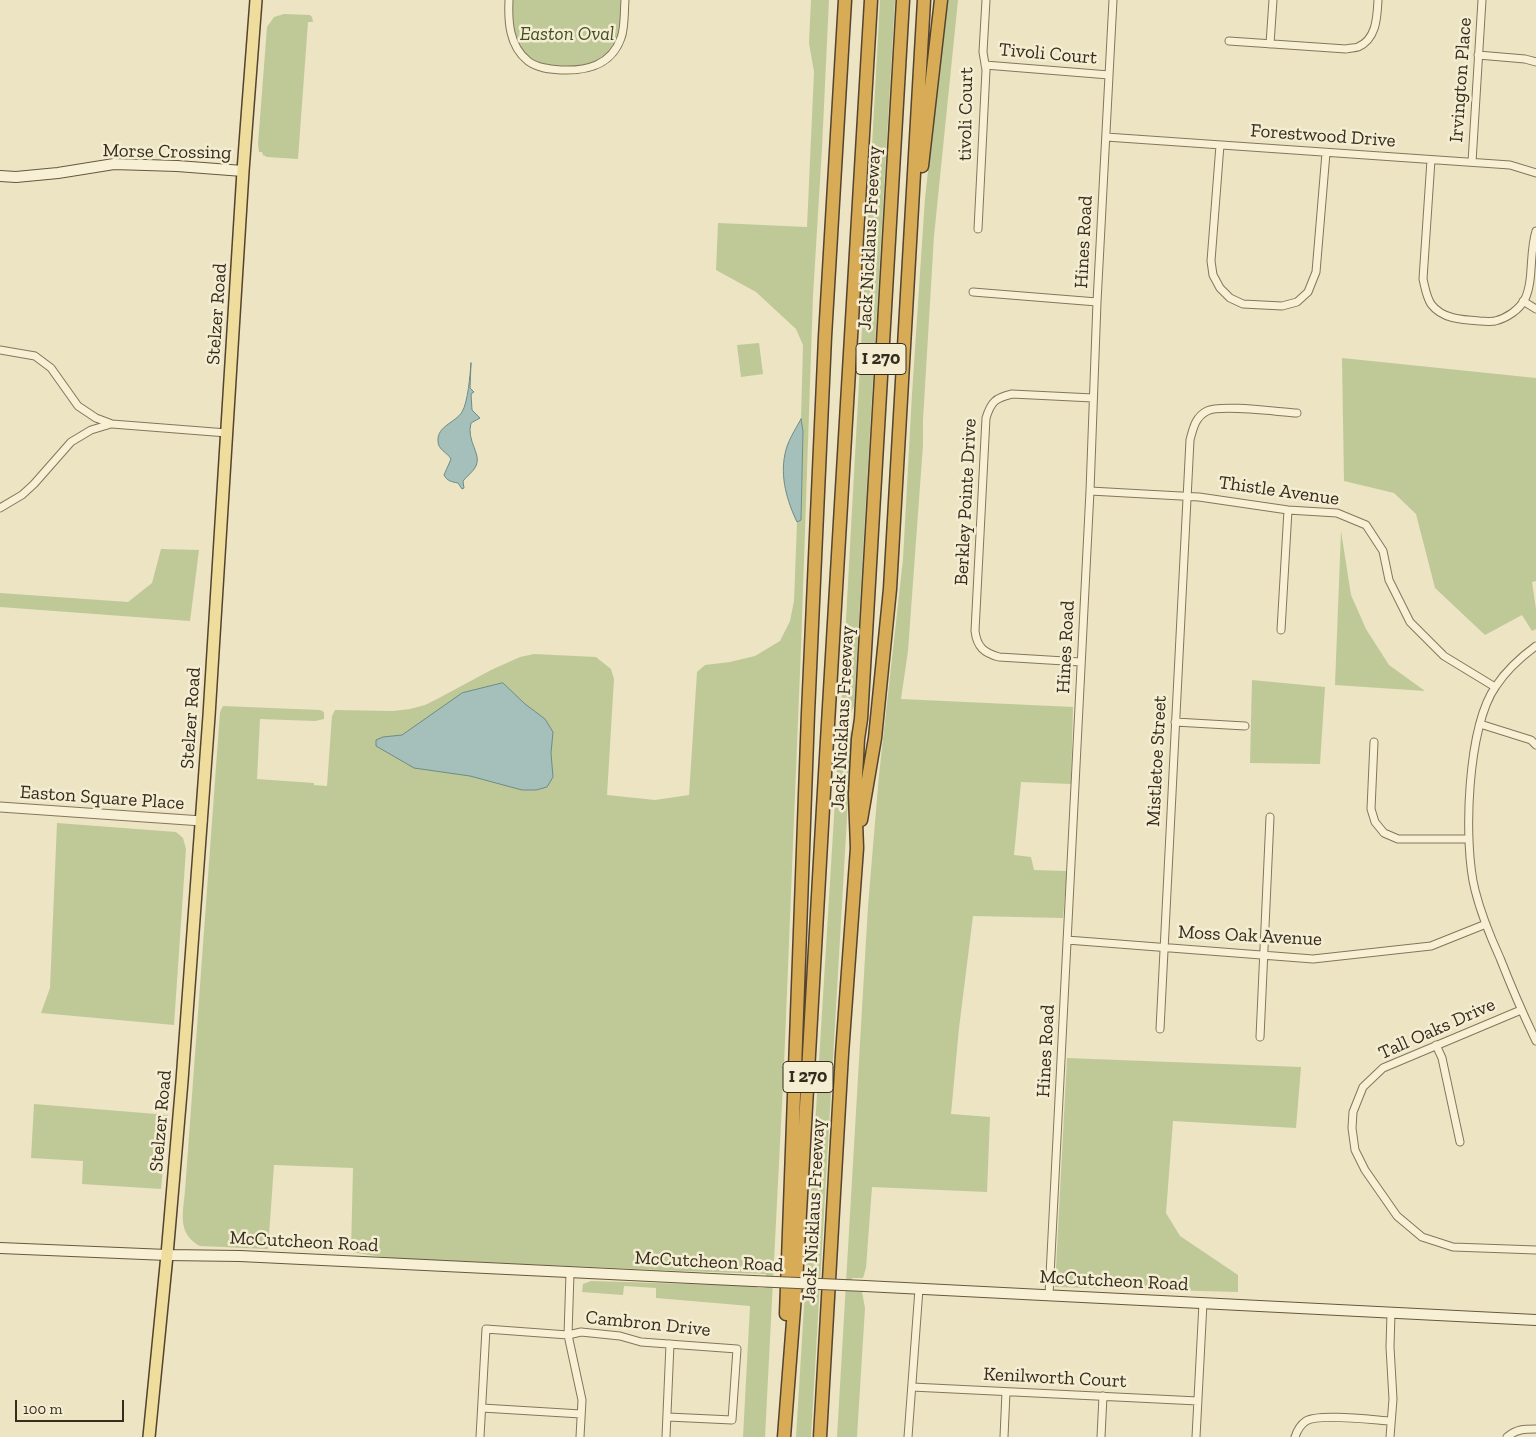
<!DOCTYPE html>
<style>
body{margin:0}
#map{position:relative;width:1536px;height:1437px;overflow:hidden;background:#ece4c3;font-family:"Zilla Slab",serif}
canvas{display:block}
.scale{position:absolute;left:15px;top:1400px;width:109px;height:22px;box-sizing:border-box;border:2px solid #352c1e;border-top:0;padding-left:6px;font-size:15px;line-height:18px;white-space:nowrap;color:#352c1e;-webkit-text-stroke:4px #f4edd2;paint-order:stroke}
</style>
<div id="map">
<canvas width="1536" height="1437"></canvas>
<div class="scale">100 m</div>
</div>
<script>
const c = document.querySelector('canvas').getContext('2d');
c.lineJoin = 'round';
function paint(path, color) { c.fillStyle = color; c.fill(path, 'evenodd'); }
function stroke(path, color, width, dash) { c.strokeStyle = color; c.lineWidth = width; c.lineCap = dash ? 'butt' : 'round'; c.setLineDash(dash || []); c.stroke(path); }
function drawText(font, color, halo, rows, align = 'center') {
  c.font = font + ' "Zilla Slab",serif'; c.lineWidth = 5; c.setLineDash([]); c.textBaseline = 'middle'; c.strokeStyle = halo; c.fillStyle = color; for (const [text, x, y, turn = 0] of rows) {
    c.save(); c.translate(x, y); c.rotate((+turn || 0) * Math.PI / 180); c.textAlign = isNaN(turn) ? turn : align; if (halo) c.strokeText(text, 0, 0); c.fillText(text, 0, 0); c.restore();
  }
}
paint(new Path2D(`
 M509 0H625L621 39 598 65 548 69 527 60 513 40Z
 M811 0H829L822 148 813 296 801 647 784 1065 765 1437H743L750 1306 656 1298V1288L624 1286 623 1295 582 1292 583 1284 591 1281 756 1286 758 1288H765L766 1274 681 1271 388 1258 351 1252 353 1168 274 1165 268 1249 200 1246C177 1234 183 1213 185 1191L220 712 223 706 320 710 324 712V719L315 721 260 719 257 779 314 783V785L327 786 332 716 335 710 393 711 410 709 425 705 439 698 491 670 520 657 534 654 596 657 611 669 614 679 607 795 655 800 689 795 697 672 705 665 730 662 755 656 780 641 790 621 794 601 797 522 801 520 803 431 801 419 803 345 796 329 756 292 716 270 718 223 807 227 814 72 809 43Z
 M880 0H895L854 706 851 713 845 714 841 710Z
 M947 0H958L934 236 923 420V445L908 651 901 699 1073 707 1071 784 1021 782 1014 855 1031 857 1034 870 1067 871 1063 918 973 916 959 1028 951 1114 990 1117 987 1192 872 1187 866 1268 863 1278H852L851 1291 862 1292 865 1308 857 1437H837L868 906 879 775 903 559 912 394 925 198Z
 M284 14 310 15 312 17 313 22H308L298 159 267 157 263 155 262 152H259L258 144 267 27 274 17Z
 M759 343 763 374 741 377 737 345Z
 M1342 358 1536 378V581L1532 582 1536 609V629L1532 631 1522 615 1485 635 1435 588 1416 514 1394 493 1344 481Z
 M1341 531 1351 595 1366 629 1389 665 1425 691 1335 685Z
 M161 549 199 550 190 621 0 607V593L128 602 152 583Z
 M1252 680 1325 687 1320 764 1250 763Z
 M841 728H846L852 732 811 1437H796L839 735Z
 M57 823 176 832 183 838 186 849 174 1025 41 1013 50 988Z
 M1067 1058 1301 1067 1296 1128 1173 1121 1166 1213 1180 1236 1238 1275V1292L1055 1287Z
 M34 1104 168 1115 161 1189 82 1184 83 1161 31 1158Z`), '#bec997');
const water = new Path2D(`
 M471 363 470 388 474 392 471 394 472 410 480 418 471 423C466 441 482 454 476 466 473 472 467 476 463 481L464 488 462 489 458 483C452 482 447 481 444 475L451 459C447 452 438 450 438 441 437 426 455 423 462 412 468 402 470 376 471 363Z
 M801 419 803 431 801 520 797 522C787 501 780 477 785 454 787 442 795 430 801 419Z
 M503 683 525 704 545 719 553 732 551 753 553 777 547 787 536 790H522L470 776 414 768 376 746V740L383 737 402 735 462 693Z`);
paint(water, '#a5bfba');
stroke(water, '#6c8c88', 1);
const minor = new Path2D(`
 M509 0C508 21 509 46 528 61 537 68 549 69 561 70 586 71 611 66 621 38 625 27 624 12 625 0
 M1229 41 1346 49C1350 48 1355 48 1358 47 1377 39 1377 16 1378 0
 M1270 44 1273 0
 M1478 55 1525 59 1536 62
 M985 65 1109 75
 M1106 137 1510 165 1536 173
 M1220 145 1211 261 1213 275 1220 288 1230 298 1243 304 1282 306 1297 302 1308 292 1316 272 1326 153
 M1431 160 1423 279C1425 287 1426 296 1431 304 1442 319 1462 320 1480 321 1485 321 1490 322 1495 321 1507 318 1519 310 1525 299 1534 280 1529 253 1536 231
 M1472 162 1482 0
 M978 229 986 70 983 52 986 0
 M973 292 1097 302
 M1523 301 1536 309
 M0 350 35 356 51 368 78 406 96 418 112 424 227 433
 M1090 491 1199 497 1288 510 1337 513 1366 525 1383 551 1389 580 1410 622 1444 656 1495 687
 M0 508 22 495 34 484 71 442 91 430 111 424
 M1281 630 1288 510
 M1536 646C1521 657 1506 671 1496 686 1467 726 1463 843 1475 890 1481 914 1490 936 1500 958 1511 986 1523 1014 1536 1041
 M1081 662 999 657C984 653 977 647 975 631L986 418C991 402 995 398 1012 394L1093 398
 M1175 722 1245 726
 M1480 724 1531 740 1536 745
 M1374 742 1371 809 1375 822 1384 833 1398 839H1469
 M1067 940 1313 959 1431 946 1486 924
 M1521 1010 1383 1068 1363 1087 1353 1112 1352 1128 1355 1150 1365 1170 1397 1216 1422 1237 1453 1247 1536 1250
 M1160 1029 1190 440C1193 429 1195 417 1207 411 1221 404 1278 412 1297 413
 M1260 1037 1270 817
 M1436 1045 1442 1058 1460 1142
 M570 1273 568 1335 582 1400 580 1437
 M1049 1295 1090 491 1097 302 1113 0
 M912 1387 1198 1401
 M482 1408 581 1414
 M480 1437 486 1329 568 1335 581 1332 620 1336 641 1342 737 1349 732 1420 668 1417
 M666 1437 670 1344
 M908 1437 919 1289
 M1004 1437 1006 1392
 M1101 1437 1103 1396
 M1196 1437 1203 1303
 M1295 1437C1297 1431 1300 1425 1306 1421 1318 1413 1374 1420 1391 1421
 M1390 1437 1393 1399 1390 1347 1391 1313
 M1507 1437C1517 1429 1524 1429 1536 1429`);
const tertiary = new Path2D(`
 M0 807 202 821`);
const secondary = new Path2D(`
 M0 176 16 177 58 173 114 164 177 166 243 171
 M0 1248 167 1255 240 1256 753 1281
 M865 1286 1536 1320`);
const primary = new Path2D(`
 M149 1437 167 1255 182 1081 209 716 243 171 256 0`);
const motorway = new Path2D(`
 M922 166 941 0
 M861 820 875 738 890 589 924 0
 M786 1314 808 713 825 337 845 0
 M784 1437 796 1283 823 808 871 0
 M820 1437 842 1054 857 848 855 794 858 739 861 719 903 0`);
stroke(minor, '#85755a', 9);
stroke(tertiary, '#85755a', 11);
stroke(secondary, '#67573e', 12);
stroke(primary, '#53432f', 14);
stroke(motorway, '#53432f', 15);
stroke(minor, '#f7f0d5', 7);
stroke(tertiary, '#f7f0d5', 9);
stroke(secondary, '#f7f0d5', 10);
stroke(primary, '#eedd9c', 11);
stroke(motorway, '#d8ac57', 12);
const secondaryBridge = new Path2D(`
 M753 1281 865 1286`);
stroke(secondaryBridge, '#67573e', 12, []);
stroke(secondaryBridge, '#f7f0d5', 10);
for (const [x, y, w] of [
 [881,359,50],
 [808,1077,50]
]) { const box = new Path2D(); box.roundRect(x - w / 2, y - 15.5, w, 31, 4); c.fillStyle = '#f4edd2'; c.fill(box); stroke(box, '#352c1e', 1); }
drawText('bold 18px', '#352c1e', null, [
 ["I 270",881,359],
 ["I 270",808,1077]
]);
drawText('italic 19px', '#415125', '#f4edd2', [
 ["Easton Oval",567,35]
]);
drawText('19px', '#352c1e', '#f4edd2', [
 ["Tivoli Court",1048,54,5],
 ["Irvington Place",1461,80,-86],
 ["tivoli Court",966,114,-89],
 ["Forestwood Drive",1323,136,4],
 ["Morse Crossing",167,152,1],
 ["Jack Nicklaus Freeway",870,238,-87],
 ["Hines Road",1084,242,-87],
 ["Stelzer Road",217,314,-86],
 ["Thistle Avenue",1279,491,8],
 ["Berkley Pointe Drive",966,502,-87],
 ["Hines Road",1066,647,-87],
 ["Stelzer Road",191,718,-86],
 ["Jack Nicklaus Freeway",843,718,-87],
 ["Mistletoe Street",1157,761,-87],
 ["Easton Square Place",102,798,4],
 ["Moss Oak Avenue",1250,936,3],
 ["Tall Oaks Drive",1437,1029,-24],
 ["Hines Road",1046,1051,-87],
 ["Stelzer Road",161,1121,-85],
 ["Jack Nicklaus Freeway",814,1211,-87],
 ["McCutcheon Road",304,1242,3],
 ["McCutcheon Road",709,1262,3],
 ["McCutcheon Road",1114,1281,3],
 ["Cambron Drive",648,1324,6],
 ["Kenilworth Court",1055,1378,3]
]);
</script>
